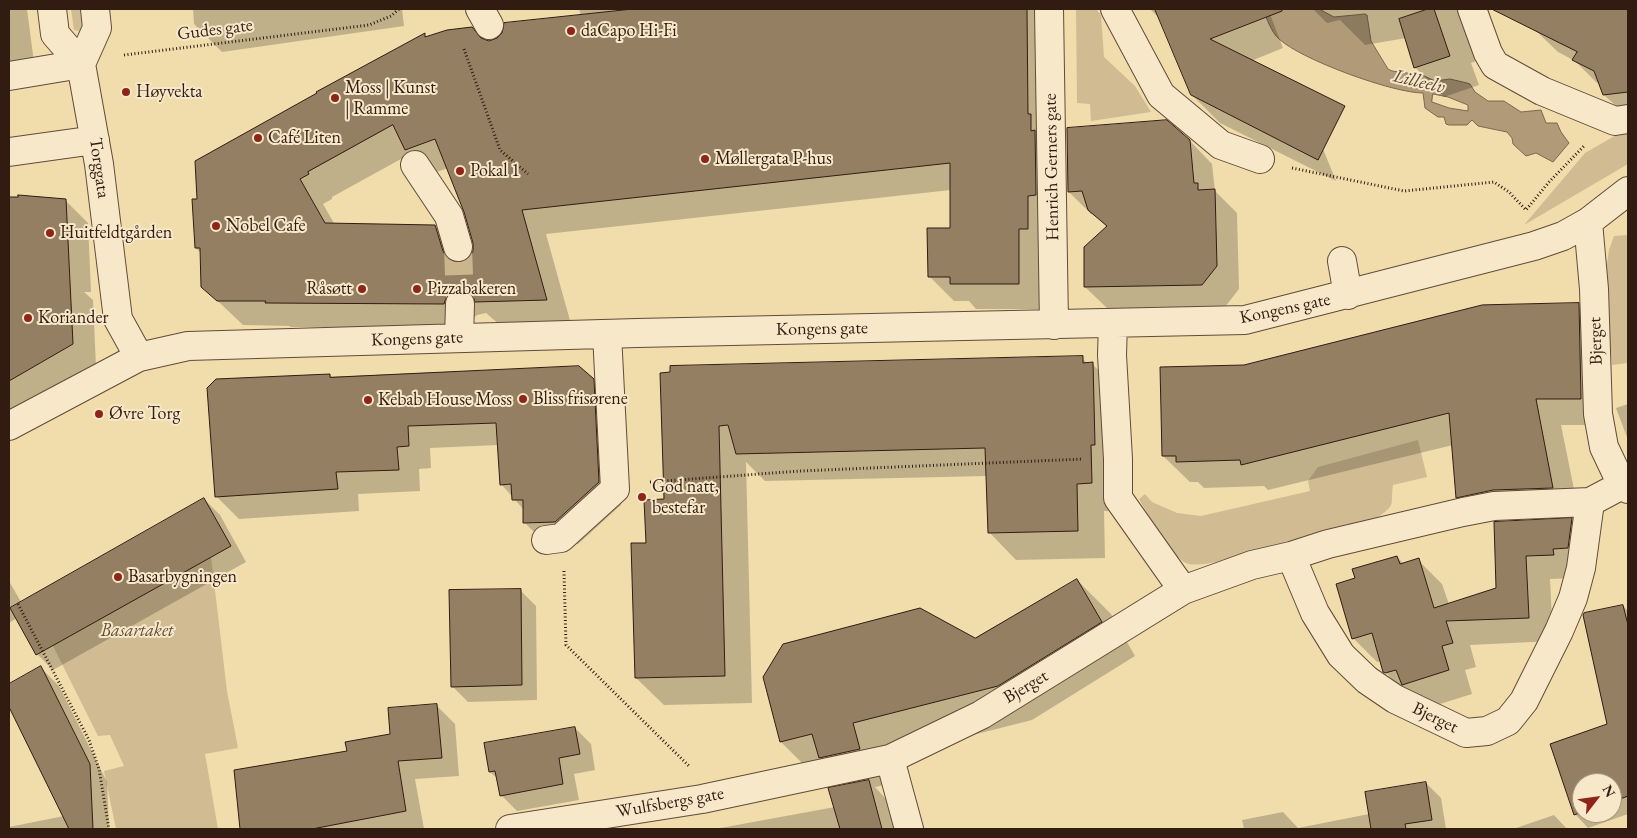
<!DOCTYPE html>
<meta charset="utf-8">
<style>
body{margin:0}
#map{position:relative;width:1637px;height:838px;overflow:hidden;background:#f1dcac;font-family:"EB Garamond",serif}
canvas{display:block}
.frame{position:absolute;inset:0;border:10px solid #321b11;pointer-events:none}
.north{position:absolute;left:1572px;top:773px;width:50px;height:50px;box-sizing:border-box;background:#f6e8c9;border:1px solid #a8967f;border-radius:50%;rotate:60deg;font-size:14px;font-weight:700;line-height:20px;text-align:center;color:#321b11}
.north::after{content:'';display:block;margin:auto;width:18px;height:22px;background:#8f2418;clip-path:polygon(50% 0,100% 100%,50% 72%,0 100%)}
</style>
<div id="map">
<canvas width="1637" height="838"></canvas>
<div class="frame"></div>
<div class="north">N</div>
</div>
<script>
const c = document.querySelector('canvas').getContext('2d');
c.lineJoin = 'round';
function paint(path, color) { c.fillStyle = color; c.fill(path, 'evenodd'); }
function stroke(path, color, width, dash) { c.strokeStyle = color; c.lineWidth = width; c.lineCap = dash ? 'butt' : 'round'; c.setLineDash(dash || []); c.stroke(path); }
function drawText(font, color, halo, rows, align = 'center') {
  c.font = font + ' "EB Garamond",serif'; c.lineWidth = 4; c.setLineDash([]); c.textBaseline = 'middle'; c.strokeStyle = halo; c.fillStyle = color; for (const [text, x, y, turn = 0] of rows) {
    c.save(); c.translate(x, y); c.rotate((+turn || 0) * Math.PI / 180); c.textAlign = isNaN(turn) ? turn : align; if (halo) c.strokeText(text, 0, 0); c.fillText(text, 0, 0); c.restore();
  }
}
paint(new Path2D(`
 M71 9H80L82 27 79 31 74 30Z
 M1076 9H1096L1101 15 1104 57 1135 86 1151 112 1091 121 1090 104 1077 103Z
 M1625 130H1628V164L1524 225 1585 153Z
 M1628 235V363L1612 365 1605 278 1609 250 1614 236Z
 M1418 440 1427 477 1393 485C1390 505 1397 504 1378 517 1335 533 1289 543 1245 554 1232 558 1203 567 1189 564 1173 561 1147 513 1139 499L1145 494 1152 502 1177 513 1201 516 1310 491 1308 481 1318 467Z
 M204 498 227 691 238 748 205 754 218 829H116L104 771 124 766 110 735 98 736 53 646 26 598Z`), '#d1bb92');
const water = new Path2D(`
 M1262 9H1319L1334 17 1365 14 1367 15 1371 41 1388 69 1392 71 1422 75 1435 81 1450 79 1467 83 1470 84 1475 92 1488 101H1504L1521 112 1541 110 1546 123H1557L1561 132 1569 143 1553 162 1536 153 1526 156 1513 144 1512 138 1507 132 1478 126 1472 120 1467 125H1449L1446 124 1444 117H1438L1425 108 1423 93C1393 93 1302 60 1279 39 1271 32 1267 18 1262 9ZM1433 94 1448 97 1468 105V111L1449 108 1432 102Z`);
paint(water, '#b09a77');
stroke(water, '#7e674e', 1);
paint(new Path2D(`
 M9 9H27L35 70 9 74Z
 M193 9H402L404 26 222 52 194 24Z
 M579 9H1052L1043 309H976L969 301H954L929 276 951 229V190L546 234 571 324 501 326 486 313 477 315 471 320 469 328 291 327 289 326 243 325 202 286 201 253 196 248 198 201 472 28 484 40 489 42 581 16ZM410 154 431 174 448 168 465 211 474 242V251L471 258 463 263 460 251 435 226 335 225 323 204 332 199V197Z
 M1150 9H1268L1283 48 1251 61 1304 102 1336 181 1220 123 1192 95 1161 20Z
 M1313 9H1481L1490 56 1471 63 1479 85 1444 97 1415 67 1406 38 1365 45 1340 20 1327 23Z
 M1544 9H1628V117L1604 95 1600 84 1596 82 1575 61 1558 52 1535 30Z
 M1190 141 1212 164 1215 191 1237 213 1239 289 1225 307 1108 309 1085 287 1107 227 1094 214H1091L1069 192Z
 M9 198 65 200 88 223 91 292H84L93 300 96 367 9 417V308L42 291H9Z
 M1578 305 1605 331 1607 425H1561L1579 514 1520 516 1484 523 1457 497 1453 445 1268 490 1264 486 1204 488 1198 482H1190L1163 456 1244 366Z
 M1082 358 1088 364H1092L1120 391 1119 511H1104L1105 558 1016 560 989 532 987 476 765 481 746 462 752 703 664 705 636 678 647 544 665 501 661 374Z
 M330 375 333 378 593 380 615 403 621 505 578 544 547 545 525 523 524 510 501 484 498 445 430 448 431 468 419 469 420 491 358 494 359 511 239 519 217 497Z
 M1628 404V440L1616 408Z
 M204 499 220 515 246 562 53 670 37 654 17 618 9 623V581L21 602Z
 M1572 520 1595 544 1577 578 1550 579 1553 641 1470 645 1476 667 1465 670 1472 694 1427 708 1409 696 1385 672 1381 661 1377 662 1353 638 1357 579 1397 557 1404 564 1418 560 1442 584 1449 604 1498 589 1495 523Z
 M1077 580 1111 614 1135 656 1032 720 886 757 894 783 875 787 887 800 895 829H715L835 807 848 785 834 771 815 776 781 742 764 677 975 639Z
 M520 590 536 606 537 700 468 702 452 686Z
 M1623 606 1628 611V814L1588 828 1575 814 1552 745 1609 725ZM1582 783H1612V813H1582Z
 M41 668 59 686 107 782 109 829H9V827L64 816 9 705V685Z
 M437 706 455 724 459 776 415 779 424 829H245L241 825 348 752 391 735Z
 M575 728 591 744 595 770 574 774 579 800 517 811 501 795 498 779 490 772Z
 M1426 783 1441 798 1446 829H1244L1242 820 1283 812 1298 828 1369 814Z
 M1554 815 1567 829H1513Z`), '#0003');
const building = new Path2D(`
 M633 9H1027L1028 114H1031V131L1035 130 1036 195 1028 196V229H1019V284H950V277H928L927 228H950V163L522 210 547 300 475 302 473 296 469 291 460 288 452 291 447 295 444 304 265 303 266 301H217L201 287 200 248H195L192 199H197L195 161 317 93 316 92 425 33V37L447 30 472 27 481 38 489 41 497 38 502 33 504 23ZM393 125 405 150 435 139 464 212 473 243V251L470 257 463 262H454L447 258 443 251 435 225 325 223 300 179 309 174 308 172Z
 M1155 9H1282V11L1210 39 1345 106 1318 160 1191 95Z
 M1428 9H1434L1450 56 1414 68 1399 19Z
 M1492 9H1628V92L1603 95 1594 71 1572 60 1577 52Z
 M1167 120 1190 140 1194 183H1198V190L1215 189 1217 266 1202 285 1084 287V247L1107 226 1088 210 1082 191 1068 192 1067 128Z
 M18 195 66 199 73 344 9 381V197H18Z
 M1579 303 1581 399H1536L1553 488 1493 490 1456 498 1449 413 1241 465 1240 460 1176 462V456H1162L1160 367 1244 365 1482 305Z
 M1083 356V363L1093 362 1095 445H1091L1092 483 1077 484 1078 531 988 533 985 448 736 454 728 425 719 426 725 676 635 678 631 543H646L644 500 664 499 660 373 670 372V366Z
 M579 366 594 379 599 482 555 522 523 523V500H512L511 484 500 485 496 423 408 426 409 446 397 447 399 470 336 472 338 489 215 497 207 388 216 379 330 374V377Z
 M204 498 231 546 36 655 10 608Z
 M1572 518 1568 548 1553 549 1554 555 1526 556 1529 618 1446 621 1453 643 1442 646 1449 670 1402 685 1396 670 1385 673 1383 672 1372 633 1352 639 1336 584 1355 578 1352 569 1397 556 1400 564 1419 558 1434 608 1496 588 1494 522Z
 M1077 579 1102 622 998 686 853 723 860 749 819 758 812 734 780 742 763 677 783 644 920 608 975 638Z
 M521 589 522 685 451 687 449 590Z
 M1623 605 1628 625V796L1612 802V783H1582V812L1574 815 1550 744 1607 724 1583 615 1584 613Z
 M41 666 90 764 93 829H69L9 707V684Z
 M437 704 442 758 398 761 406 811 312 829H240L234 770 347 751 345 742 390 734 388 708Z
 M575 727 580 754 559 758 563 784 500 796 495 771 489 772 484 743Z
 M869 780 882 829H840L828 788Z
 M1426 782 1432 820 1405 824 1406 829H1371L1365 792Z`);
paint(building, '#957f62');
stroke(building, '#321b11', 1);
stroke(new Path2D(`
 M458 247 460 304`), '#cbb58d', 28, [28, 14]);
const minor = new Path2D(`
 M52 9 55 34 81 64 99 164 118 319 139 357
 M480 9 489 25
 M1049 9 1054 325
 M1115 9 1161 95 1221 145 1260 159
 M1472 9 1488 53 1495 65 1542 91 1615 121 1628 119
 M81 64 97 28 95 9
 M9 76 81 64
 M9 152 95 140
 M415 165 449 216 458 247
 M1588 222 1594 289 1598 414 1604 447 1622 485 1628 489
 M1342 261 1348 295
 M1113 323 1112 355 1118 459V498L1183 590
 M459 338 460 304
 M9 426 139 357 188 346 637 333 1245 320 1534 246 1563 236 1588 222 1628 191
 M546 540 561 538 615 489 607 334
 M1291 556 1315 613 1341 655 1367 680 1395 699 1466 733 1487 731 1508 721 1524 701 1559 631 1573 598 1581 568 1590 502
 M890 759 909 829
 M510 829 702 799 890 759 981 715 1183 590 1252 565 1291 556 1328 544 1463 512 1494 506 1590 502 1622 485`);
stroke(minor, '#624b38', 30);
stroke(new Path2D(`
 M464 49 500 150 528 174
 M124 55 369 25 391 16 399 9
 M1292 168 1404 191 1494 182 1509 192 1526 210 1549 182 1584 146
 M650 482 801 471 1083 459
 M564 571 566 645 689 766
 M18 604 89 740 99 769 109 829`), '#321b11', 3, [1, 2.5]);
stroke(minor, '#f6e8c9', 28);
for (const [x, y, r, color] of [
 [571,31,5,"#8f2418"],
 [126,92,5,"#8f2418"],
 [335,98,5,"#8f2418"],
 [258,138,5,"#8f2418"],
 [705,159,5,"#8f2418"],
 [460,171,5,"#8f2418"],
 [216,226,5,"#8f2418"],
 [50,233,5,"#8f2418"],
 [362,289,5,"#8f2418"],
 [417,289,5,"#8f2418"],
 [28,318,5,"#8f2418"],
 [523,399,5,"#8f2418"],
 [368,400,5,"#8f2418"],
 [99,414,5,"#8f2418"],
 [642,497,5,"#8f2418"],
 [118,577,5,"#8f2418"]
]) { const dot = new Path2D(); dot.arc(x, y, r, 0, 2 * Math.PI); c.fillStyle = color; c.fill(dot); stroke(dot, '#f6e8c9', 2); }
drawText('18px', '#321b11', '#f6e8c9', [
 ["Gudes gate",215,30,-7],
 ["Henrich Gerners gate",1052,167,-91],
 ["Torggata",99,168,82],
 ["Kongens gate",1285,309,-12],
 ["Kongens gate",822,329,-1],
 ["Kongens gate",417,339,-2],
 ["Bjerget",1596,341,-92],
 ["Bjerget",1026,687,-31],
 ["Bjerget",1435,718,26],
 ["Wulfsbergs gate",670,803,-10]
]);
drawText('18px', '#321b11', '#f6e8c9', [
 ["daCapo Hi-Fi",581,31],
 ["Moss | Kunst",345,88],
 ["| Ramme",345,109],
 ["Høyvekta",136,92],
 ["Café Liten",268,138],
 ["Møllergata P-hus",715,159],
 ["Pokal 1",470,171],
 ["Nobel Cafe",226,226],
 ["Huitfeldtgården",60,233],
 ["Råsøtt",352,289,"right"],
 ["Pizzabakeren",427,289],
 ["Koriander",38,318],
 ["Bliss frisørene",533,399],
 ["Kebab House Moss",378,400],
 ["Øvre Torg",109,414],
 ["God natt,",652,487],
 ["bestefar",652,508],
 ["Basarbygningen",128,577]
], 'left');
drawText('italic 18px', '#624b38', '#f6e8c9', [
 ["Basartaket",137,631]
]);
drawText('italic 19px', '#5e4735', '#f6e8c9', [
 ["Lilleelv",1419,82,13]
]);
</script>
